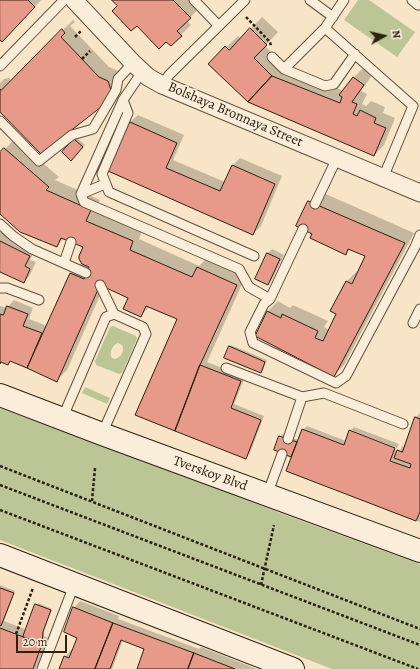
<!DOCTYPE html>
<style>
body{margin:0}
#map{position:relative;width:420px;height:669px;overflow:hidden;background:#f8e5c7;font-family:Alegreya,serif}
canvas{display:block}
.north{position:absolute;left:364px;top:16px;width:40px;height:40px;-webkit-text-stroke:3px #faeedb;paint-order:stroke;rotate:82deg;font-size:11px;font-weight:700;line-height:16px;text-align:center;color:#2c2010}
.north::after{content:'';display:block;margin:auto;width:14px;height:18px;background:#2c2010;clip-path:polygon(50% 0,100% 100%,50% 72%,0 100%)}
.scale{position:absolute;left:16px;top:635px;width:51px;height:18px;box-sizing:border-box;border:2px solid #2c2010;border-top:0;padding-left:5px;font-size:12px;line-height:14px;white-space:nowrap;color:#2c2010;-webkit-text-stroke:3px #faeedb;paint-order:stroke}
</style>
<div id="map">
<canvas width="420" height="669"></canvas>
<div class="north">N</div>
<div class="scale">20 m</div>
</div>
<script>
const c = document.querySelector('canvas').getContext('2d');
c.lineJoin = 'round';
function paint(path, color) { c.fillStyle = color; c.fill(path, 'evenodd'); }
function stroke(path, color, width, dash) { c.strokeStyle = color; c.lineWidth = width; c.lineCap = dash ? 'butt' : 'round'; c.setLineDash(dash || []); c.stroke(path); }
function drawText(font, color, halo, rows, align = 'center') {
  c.font = font + ' Alegreya,serif'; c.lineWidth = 3.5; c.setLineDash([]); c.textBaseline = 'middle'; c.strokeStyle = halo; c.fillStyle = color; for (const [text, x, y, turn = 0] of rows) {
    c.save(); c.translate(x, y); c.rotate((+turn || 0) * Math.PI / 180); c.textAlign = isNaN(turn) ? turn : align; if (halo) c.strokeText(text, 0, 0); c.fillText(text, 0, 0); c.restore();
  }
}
paint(new Path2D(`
 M358 0H369L415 32 397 57 344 20Z
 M113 326 136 336 137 339 122 373 119 374 96 365 95 361 110 327ZM118 343 122 345C125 350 121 358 115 359L112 358C109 353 112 345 118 343Z
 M85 387 110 398 107 404 82 393Z
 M0 404 288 516 420 564V669H332L0 540Z`), '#bcc596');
paint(new Path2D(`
 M0 0H41L2 40 0 39Z
 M113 0H193L200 7 187 21 191 25 171 45 119 6Z
 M262 17 278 32 265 46 283 64 281 66 344 91 354 77 364 67 373 74 361 91 367 94 362 104 366 106 371 101 385 107 383 113 395 118 384 145 374 155 209 64 238 36 241 39Z
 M73 20 75 22 70 26 109 67 118 71 120 77 115 92 0 110V83L4 79 9 78 12 81Z
 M138 115 184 135 173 160 225 182 232 166 240 158 282 176 261 226 253 234 109 171 130 122Z
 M77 138 85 145 71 159 63 152Z
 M15 139 59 177 55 180 100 200 95 211 142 231 139 239 199 266 207 258 246 275 207 362 245 377 234 404 264 416 250 453 246 458 175 430 178 318 150 306 141 316 129 297 104 286 67 370 57 380 11 360 8 364 2 362 0 363V306L7 308 14 300 33 308 29 319 47 326 71 273 81 263 84 265V246L64 238 57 245 0 212V154Z
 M319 191 414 233 344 365 334 375 267 312 278 301 290 308 293 305 328 321 324 327 329 330 338 314 332 311 347 281 357 271 359 272 367 256 350 249 346 253 313 233 309 202Z
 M0 232 35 249 30 260 36 262 30 275 24 282 0 271Z
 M272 249 284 255 272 280 268 284 256 279 268 253Z
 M231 345 267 360 263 370 261 372 229 347Z
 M420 413V509L417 516H419L420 515V522L287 471 293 456 275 450 282 434 298 440 303 430 307 426 346 441 351 430V432L396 450 395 454 398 450 400 451 402 446 405 447 416 417Z
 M354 427 399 444 397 448 351 430Z
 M0 585 15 591 4 621 27 630 38 603 52 609 44 630V636L48 638 36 669H0Z
 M80 601 119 616 118 619 199 649 201 647 257 669H138L146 648 123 640 112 669H60L65 657 71 650 73 651 78 637 74 608Z`), '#0003');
const building = new Path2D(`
 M0 0H28L35 7 2 42 0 40Z
 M112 0H173L191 18 177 31 182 36 171 46 166 42 159 49 137 26 131 31 112 11 117 6Z
 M250 28 267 45 254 58 272 76 248 102 208 64 225 46 229 50Z
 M62 29 65 33 61 37 99 77 108 81 111 90 101 107 41 154 0 112V89L1 90Z
 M272 76 340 103 342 97 339 95 353 77 364 85 352 102 357 104 353 114 357 116 360 110 376 118 374 123 386 128 374 156 248 102Z
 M130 122 177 143 166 168 220 191 232 165 275 184 253 235 108 171Z
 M74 139 83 147 71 161 62 152Z
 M4 148 49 187 46 190 91 210 86 221 133 241 130 250 192 277 197 267 237 285 200 365 175 431 135 415 177 319 146 306 141 317 123 309 128 298 100 285 57 382 27 368 70 273 84 279 89 267 82 264 79 259V256L83 247 61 238 57 247 20 232 0 214V152Z
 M308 201 405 243 334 377 255 336 267 311 281 318 282 314 318 331 315 338 323 341 336 314 330 311 346 281 352 284 365 256 348 249 346 255 310 238 312 234 296 226Z
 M0 241 30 256 25 266 30 269 24 283 0 272Z
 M267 253 280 259 268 285 255 279Z
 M7 306 28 314 23 326 42 333 27 368 10 361 8 365 1 362 0 364V314L3 315Z
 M229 346 265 362 261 373 224 358Z
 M200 365 241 381 231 408 261 420 246 459 175 431Z
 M415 417 420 419V512L416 521 286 471 302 429 344 445 349 430 395 448 390 461 410 468 411 464 394 458 397 450 402 452Z
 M279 436 297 442 291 457 274 450Z
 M0 588 14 593 1 626 0 625Z
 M35 604 51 610 43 632 42 644 23 637Z
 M73 607 113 623 95 669H59L64 656 69 658 77 638 64 632Z
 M113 623 194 653 188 669H137L144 649 121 640 110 669H95Z
 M0 628 42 644 33 669H0Z
 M194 653 235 669H188Z`);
paint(building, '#e79a89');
stroke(building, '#2c2010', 1);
const service = new Path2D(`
 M194 0 219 26
 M310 0 333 17
 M344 0 325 28 413 106 383 178
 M412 0 418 5
 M272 57 284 69 325 86 334 84 355 54
 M0 66 64 0
 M284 69 325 28
 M142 72 123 100 81 194 84 202 239 269 249 287 270 299
 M162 85 169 75 245 0
 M123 100 128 113 102 174 109 192 254 256
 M0 121 39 161 72 135 93 129 116 90 118 79 133 63
 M81 194 105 184
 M315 204 337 158
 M0 224 13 236 32 249 86 273
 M303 229 270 299 264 304 250 332 253 343 336 383 346 376 415 247 420 235
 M64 263 71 242
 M100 285 114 314
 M0 288H7L39 300
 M413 323 420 309
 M226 368 302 397
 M62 419 106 317 114 314 143 327 146 334 102 434
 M288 439 302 397 324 393 403 424
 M267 495 282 454
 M42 669 74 585`);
const minor = new Path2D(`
 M74 0 133 63 148 77 162 85 420 193`);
const secondary = new Path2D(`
 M0 395 102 434 420 551
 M0 555 293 669`);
stroke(service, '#5f513e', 11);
stroke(minor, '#5f513e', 19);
stroke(secondary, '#2c2010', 24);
stroke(new Path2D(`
 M246 17 270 42 271 46
 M75 37 81 31
 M82 59 90 51
 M0 466 420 629
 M0 485 420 645
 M92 501 95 468
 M0 510 418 669
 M261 585 274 525
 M16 634 33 588`), '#2c2010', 2.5, [3, 2]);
stroke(service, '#faeedb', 9);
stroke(minor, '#faeedb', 17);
stroke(secondary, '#faeedb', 22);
drawText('14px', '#2c2010', '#faeedb', [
 ["Bolshaya Bronnaya Street",235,115,23],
 ["Tverskoy Blvd",210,474,20]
]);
</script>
